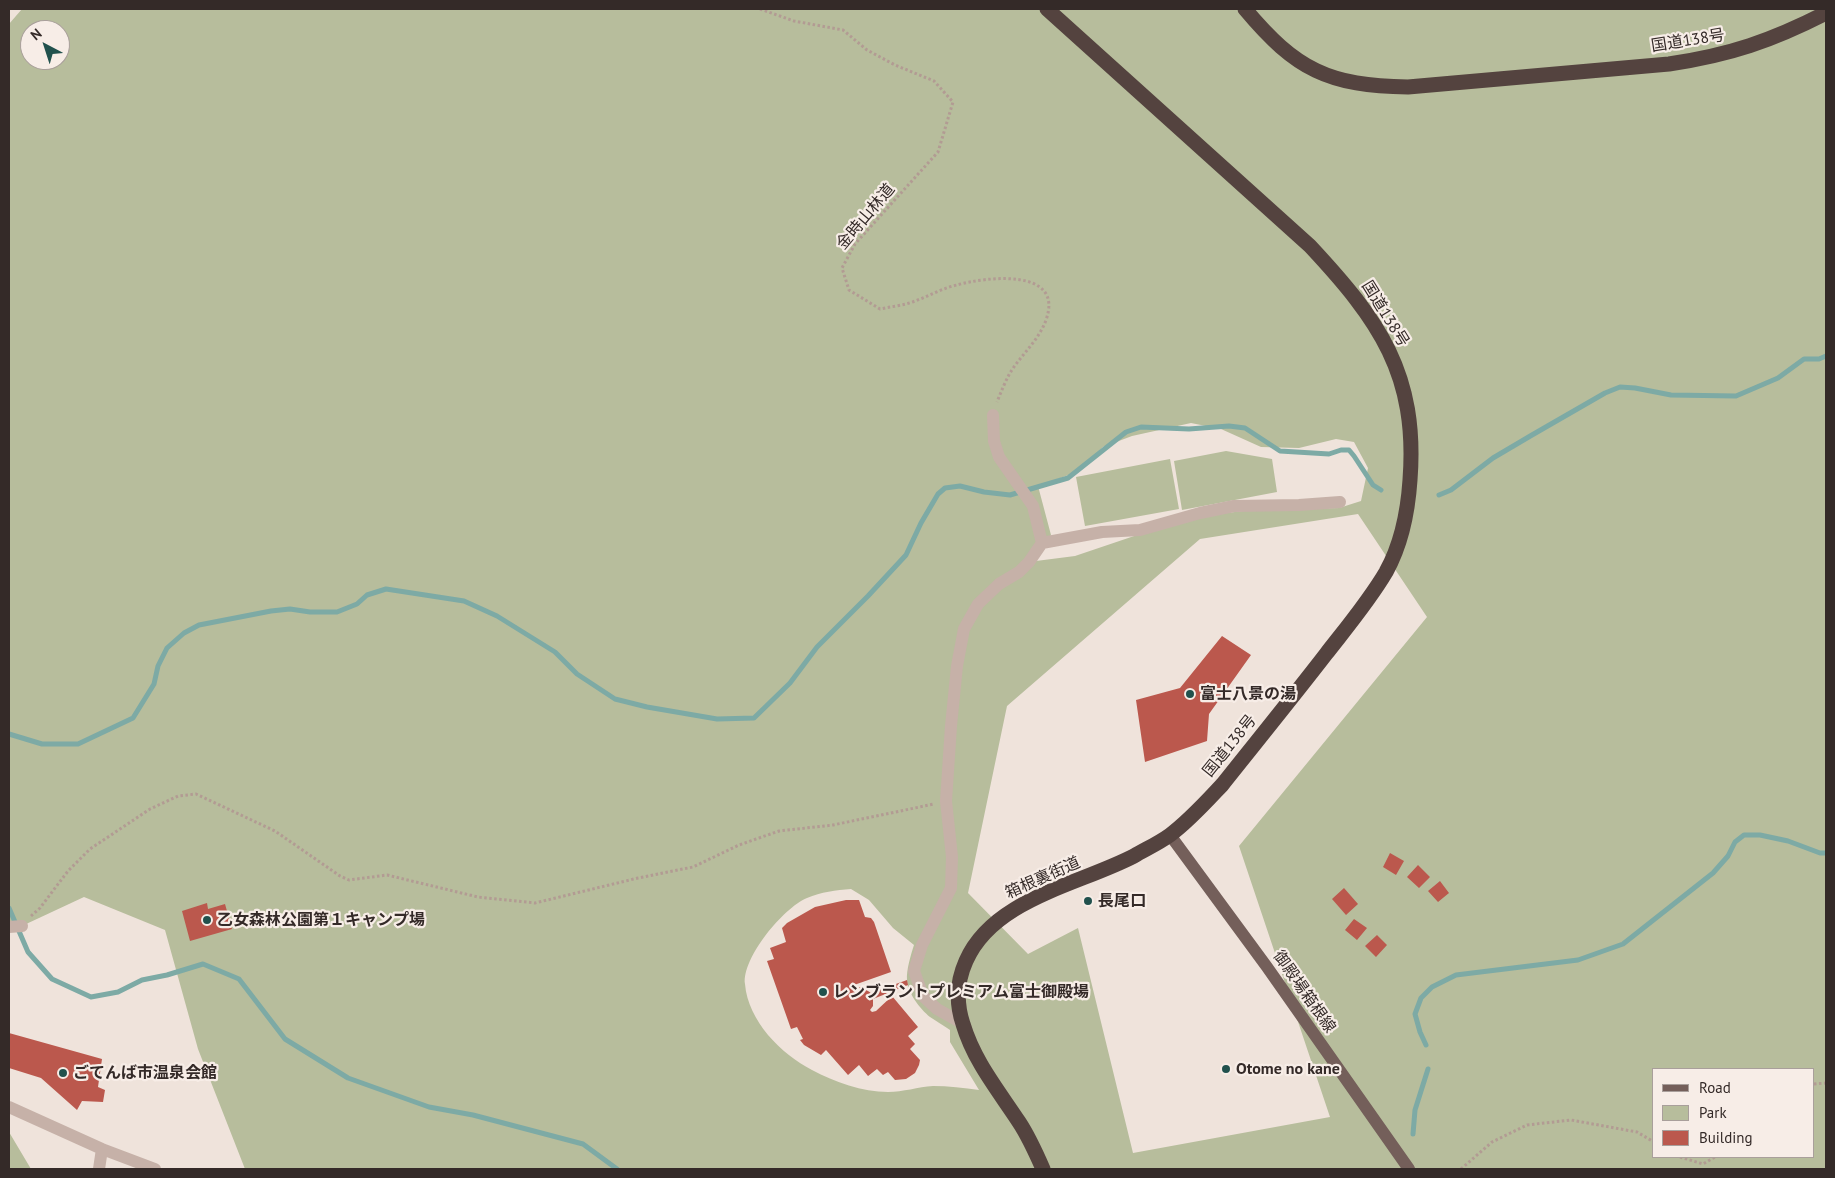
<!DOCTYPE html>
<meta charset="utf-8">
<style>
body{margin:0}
#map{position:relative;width:1835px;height:1178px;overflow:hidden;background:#efe3db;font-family:"PT Sans",sans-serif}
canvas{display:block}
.frame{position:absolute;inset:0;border:10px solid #342a28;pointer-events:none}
.legend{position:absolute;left:1652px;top:1068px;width:162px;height:90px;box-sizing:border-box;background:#f7ede7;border:1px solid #a99f9b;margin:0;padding:6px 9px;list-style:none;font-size:15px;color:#342a28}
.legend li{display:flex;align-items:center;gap:10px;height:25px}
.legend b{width:25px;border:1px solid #a99f9b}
.north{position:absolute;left:20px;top:20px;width:50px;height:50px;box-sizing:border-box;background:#f7ede7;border:1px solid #a99f9b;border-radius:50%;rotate:320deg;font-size:14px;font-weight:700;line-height:20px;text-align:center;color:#342a28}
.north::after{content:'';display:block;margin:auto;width:18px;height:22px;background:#21514d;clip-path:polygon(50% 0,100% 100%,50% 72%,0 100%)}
</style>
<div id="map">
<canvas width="1835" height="1178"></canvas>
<div class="frame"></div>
<ul class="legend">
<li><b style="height:6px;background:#745f5a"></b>Road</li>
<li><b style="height:14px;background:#b7bd9c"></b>Park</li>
<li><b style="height:14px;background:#bb584d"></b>Building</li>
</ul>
<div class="north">N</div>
</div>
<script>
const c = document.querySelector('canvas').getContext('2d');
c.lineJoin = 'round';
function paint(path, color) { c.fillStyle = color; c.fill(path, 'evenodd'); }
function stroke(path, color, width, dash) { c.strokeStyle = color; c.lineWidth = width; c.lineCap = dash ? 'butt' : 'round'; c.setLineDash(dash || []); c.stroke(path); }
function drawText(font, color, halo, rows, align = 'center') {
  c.font = font + ' "PT Sans","Noto Sans JP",sans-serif'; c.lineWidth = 4.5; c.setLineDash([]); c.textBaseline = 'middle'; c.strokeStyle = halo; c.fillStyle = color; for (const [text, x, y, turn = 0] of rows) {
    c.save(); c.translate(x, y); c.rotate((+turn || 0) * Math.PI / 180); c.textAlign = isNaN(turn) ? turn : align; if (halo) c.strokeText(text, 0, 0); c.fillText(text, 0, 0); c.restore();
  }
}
paint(new Path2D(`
 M22 9H1826V1169H245L198 1049 165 930 84 897 9 932V24ZM30 30H60V60H30ZM1191 423 1221 429 1261 447 1299 448 1336 439 1354 442 1368 468 1361 501 1339 508 1251 510 1218 514 1146 532 1075 556 1036 561 1051 535 1038 486 1077 472 1103 447 1132 436ZM1358 514 1427 617 1239 846 1330 1117 1133 1153 1078 928 1028 954 968 893 1007 706 1200 539ZM851 889 869 900 893 928 914 945C911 954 906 971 907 980 907 992 920 1009 930 1017 936 1021 943 1025 950 1030V1042L979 1090C964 1088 948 1086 933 1086 918 1087 903 1092 888 1092 862 1092 835 1082 812 1070 781 1054 748 1021 745 984 742 958 783 908 807 898 821 892 836 890 851 889ZM1654 1069H1814V1157H1654Z
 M1226 451 1272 459 1277 492 1182 510 1174 461Z
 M1170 459 1179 509 1085 526 1076 477Z
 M9 1132 31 1169H9Z`), '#b7bd9c');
stroke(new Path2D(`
 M1439 495 1451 490 1493 458 1532 435 1605 393 1620 387 1635 388 1671 395 1736 396 1778 378 1804 359H1819L1826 356
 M9 734 42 744H78L133 718 154 684 158 666 167 648 184 633 199 625 271 611 290 609 310 612H337L357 604 367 595 386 589 464 601 497 616 555 652 577 674 615 699 647 707 717 719 754 718 790 683 817 647 868 596 906 555 921 523 938 494 945 488 960 486 984 492 1010 495 1068 478 1126 432 1141 427 1189 429 1229 426 1245 428 1280 451 1329 454 1341 450H1349L1354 456 1373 485 1381 490
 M9 908 28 952 52 979 91 997 118 992 142 980 167 975 203 964 239 979 285 1039 348 1078 429 1107 473 1115 583 1144 617 1169
 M1426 1045 1420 1032 1415 1014 1421 998 1432 987 1456 975 1578 960 1623 944 1713 873 1728 856 1735 842 1744 835H1760L1788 841 1820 853H1826
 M1413 1134 1415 1110 1428 1069`), '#7daaa5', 5);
paint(new Path2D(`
 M1222 636 1251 655 1209 714 1207 741 1145 762 1136 700 1180 688Z
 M1390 853 1404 861 1396 875 1383 867Z
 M1418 865 1430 877 1419 888 1407 877Z
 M1440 881 1449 893 1438 902 1428 891Z
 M1344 888 1358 904 1346 915 1332 899Z
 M846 900H859L865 917 871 918 874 922 891 972 854 985 855 988 862 987 871 993 907 980 908 985 873 999V1006L870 1010 872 1012 876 1011 892 996 918 1027 908 1036 915 1044 910 1049 920 1060 919 1065 915 1073 906 1079 895 1080 888 1072 883 1075 877 1069 868 1076 859 1065 848 1075 826 1050 821 1055 804 1045 800 1040 803 1039 797 1027 791 1029 767 961 774 959 770 948 786 942 782 928 787 923 815 907Z
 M207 903 208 909 225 904 232 929 190 941 182 911Z
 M1354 919 1367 928 1357 940 1345 930Z
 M1377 935 1387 945 1376 957 1365 946Z
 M9 1033 102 1059 98 1087 105 1090 103 1102 82 1101 77 1110 41 1078 9 1068Z`), '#bb584d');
stroke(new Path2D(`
 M760 9 794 21 843 30 867 50 895 65 934 81 953 102 938 152 855 244 842 268 849 290 880 309C889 307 898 306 906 304 924 299 939 289 957 285 985 277 1065 267 1046 320 1039 340 1021 355 1010 373 1005 382 1001 392 997 402
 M31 916 40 908 68 871 90 849 150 809 178 796 196 794 275 831 340 876 349 880 387 875 478 897 535 903 638 878 693 867 739 845 779 831 833 825 934 804
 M1814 1084 1826 1083
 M1680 1157 1703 1164 1715 1157
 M1461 1169 1492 1142 1527 1125 1571 1120 1637 1132 1654 1142`), '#b29b93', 3, [2.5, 2.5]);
stroke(new Path2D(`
 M993 415 994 441 999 457 1033 506 1042 543
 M9 927 22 926
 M962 1023 937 1009 923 996 914 971 922 945 951 888 952 857 946 801 951 726 957 666 964 629 978 604 999 584 1019 572 1029 562 1042 543 1102 532 1140 530 1200 513 1234 506 1299 505 1340 502
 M9 1107 102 1149 155 1169
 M99 1169 102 1149`), '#c6b1a8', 12);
stroke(new Path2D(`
 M1170 835 1267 967 1409 1169`), '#745f5a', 12);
stroke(new Path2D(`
 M1245 9C1296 70 1329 86 1408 87L1669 64C1730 55 1771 41 1826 13
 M1043 1169C1036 1153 1029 1137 1019 1122 998 1090 974 1061 963 1024 956 1003 957 981 966 961 993 899 1078 885 1134 856 1146 849 1159 843 1170 835 1189 821 1206 802 1222 785 1257 741 1292 698 1326 654 1347 627 1369 601 1386 572 1401 545 1408 510 1410 480 1418 374 1379 320 1310 246L1047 9`), '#54433f', 15);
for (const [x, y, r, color] of [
 [1190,694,5,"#21514d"],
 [1088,901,5,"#21514d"],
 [207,920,5,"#21514d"],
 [823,992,5,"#21514d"],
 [1226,1069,5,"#21514d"],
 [63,1073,5,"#21514d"]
]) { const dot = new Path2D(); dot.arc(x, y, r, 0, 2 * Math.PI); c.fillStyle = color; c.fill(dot); stroke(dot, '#f7ede7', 2); }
drawText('16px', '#342a28', '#f7ede7', [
 ["国道138号",1688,41,-9],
 ["金時山林道",866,217,-50],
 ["国道138号",1385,314,58],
 ["国道138号",1230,746,-51],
 ["箱根裏街道",1043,878,-24],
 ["御殿場箱根線",1304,992,55]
]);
drawText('bold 16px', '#342a28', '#f7ede7', [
 ["富士八景の湯",1200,694],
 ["長尾口",1098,901],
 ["乙女森林公園第１キャンプ場",217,920],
 ["レンブラントプレミアム富士御殿場",833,992],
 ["Otome no kane",1236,1069],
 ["ごてんば市温泉会館",73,1073]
], 'left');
</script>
